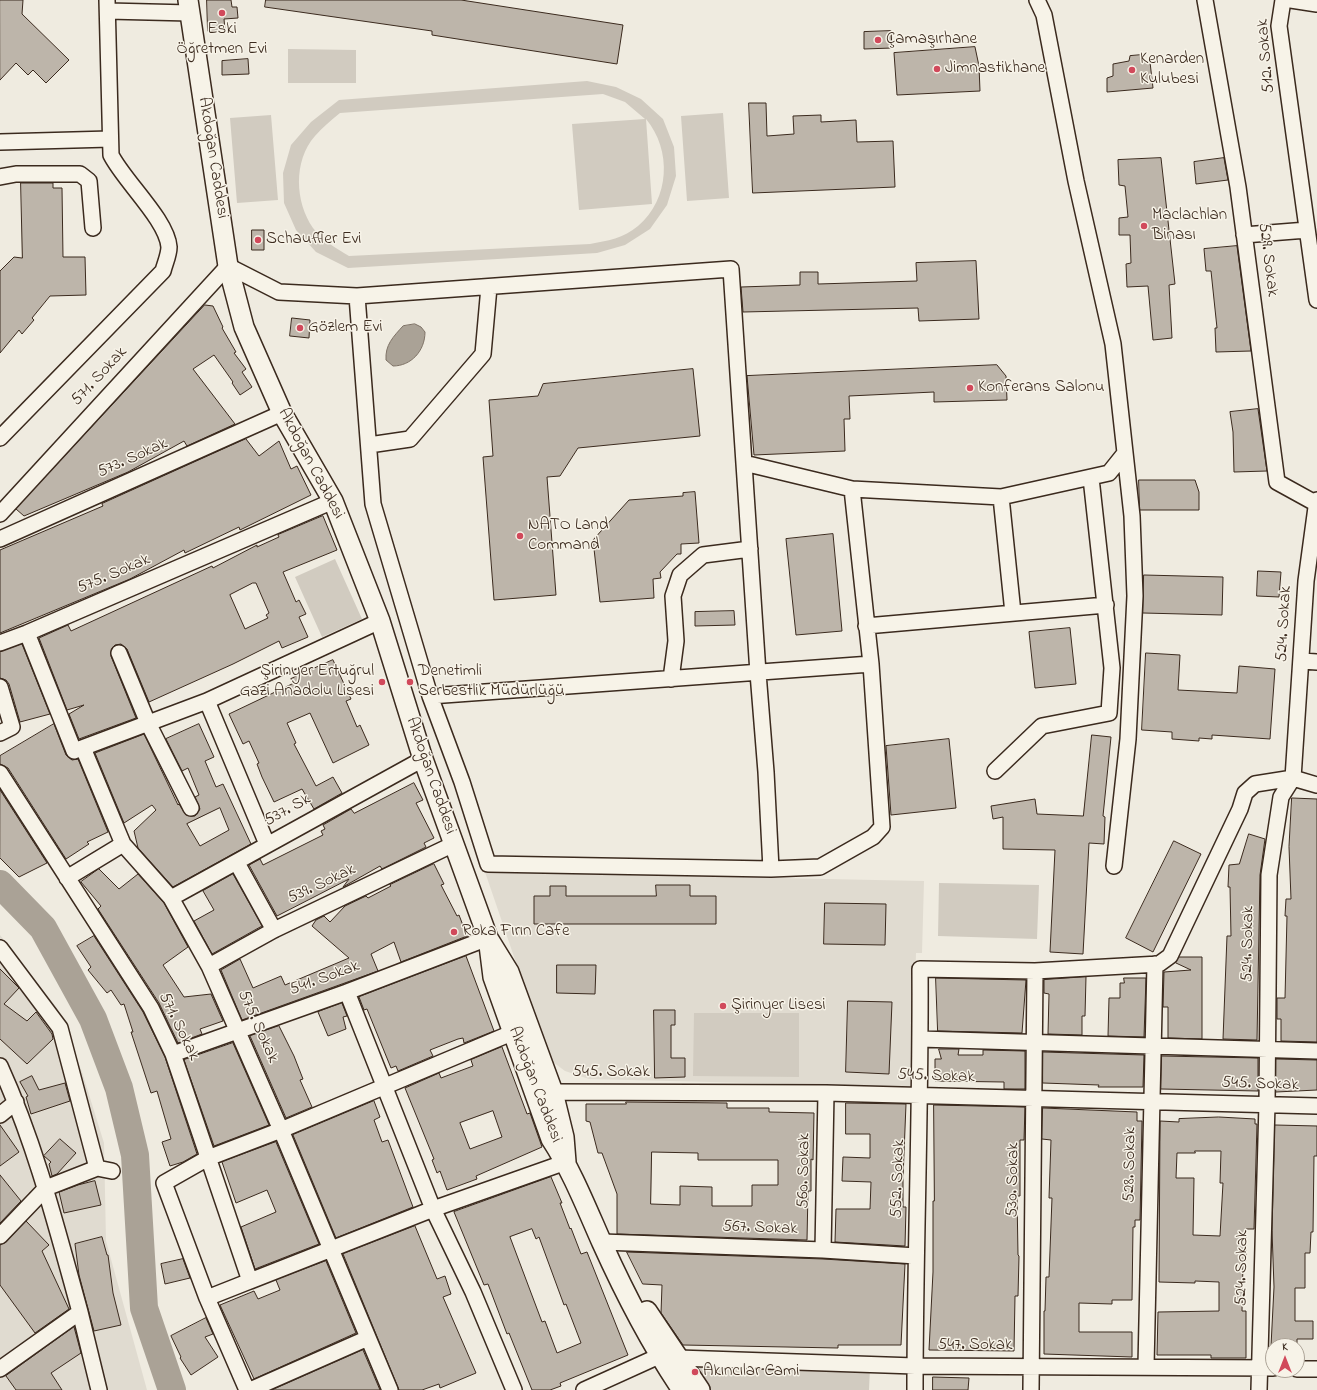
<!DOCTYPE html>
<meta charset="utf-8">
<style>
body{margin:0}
#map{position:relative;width:1317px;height:1390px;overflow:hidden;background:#efebe0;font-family:"Indie Flower",sans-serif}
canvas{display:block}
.north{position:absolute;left:1265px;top:1338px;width:40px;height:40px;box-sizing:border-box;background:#f7f3e8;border:1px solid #aca397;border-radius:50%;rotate:0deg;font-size:11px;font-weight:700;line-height:16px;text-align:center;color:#3b2a1e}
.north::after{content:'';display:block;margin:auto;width:14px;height:18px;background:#d1495b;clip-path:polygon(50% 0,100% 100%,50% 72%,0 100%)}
</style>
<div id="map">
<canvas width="1317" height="1390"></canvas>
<div class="north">K</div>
</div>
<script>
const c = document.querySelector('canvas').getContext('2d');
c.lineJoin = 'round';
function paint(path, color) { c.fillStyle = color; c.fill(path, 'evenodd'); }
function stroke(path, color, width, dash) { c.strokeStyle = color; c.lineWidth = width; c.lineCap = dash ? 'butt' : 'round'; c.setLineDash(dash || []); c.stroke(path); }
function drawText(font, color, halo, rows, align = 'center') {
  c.font = font + ' "Indie Flower",sans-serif'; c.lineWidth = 3; c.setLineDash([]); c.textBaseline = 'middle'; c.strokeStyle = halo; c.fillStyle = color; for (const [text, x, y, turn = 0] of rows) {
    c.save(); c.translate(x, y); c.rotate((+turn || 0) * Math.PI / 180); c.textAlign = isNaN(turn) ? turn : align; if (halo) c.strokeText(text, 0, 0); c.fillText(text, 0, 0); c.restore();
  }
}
paint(new Path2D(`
 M485 872 924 881 922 953H916L912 1087 589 1079 565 1071 549 1059Z
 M0 935 57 1008 82 1072 104 1143 106 1241 147 1390H0Z`), '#e0dbd0');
paint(new Path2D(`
 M288 49 356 50V83H288Z
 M587 81 616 87 641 99 663 119 674 147 676 176 667 205 650 229 625 245 597 253 348 268 316 252 296 230 284 203 283 173 291 145 311 122 339 100ZM603 94 625 102 645 119 572 124 579 210 652 204 646 119C672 150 670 199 638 226 624 238 607 241 590 244L349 256C337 249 322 240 313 228 295 202 293 161 315 136 322 128 331 120 340 113Z
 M723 113 729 198 687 201 681 116Z
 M271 115 278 200 237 203 230 118Z
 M335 559 362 619 322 637 295 577Z
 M939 883 1039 885 1037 939 938 936Z
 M694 1013H799V1077L693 1076Z
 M698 1366 870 1368 869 1390H711Z`), '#d1cbc0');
const water = new Path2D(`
 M415 324 421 327 425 332C425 351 411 366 393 366L386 360C385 345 393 337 403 326Z`);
paint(water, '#aaa296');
stroke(water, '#7e7266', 1);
stroke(new Path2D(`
 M0 884 43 928 93 1019 119 1088 135 1155 144 1308 172 1390`), '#aaa296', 28);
const building = new Path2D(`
 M0 0H23L22 14 69 60 46 83 33 70 28 75 16 63 0 80Z
 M207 0H231L232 7H237L238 18 224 19 225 30 208 31Z
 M266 0H461L623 25 617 64 432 35V31L265 7Z
 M891 31 892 48 864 49V32Z
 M975 47 979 66 980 91 897 95 894 53Z
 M1142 55V61L1150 62 1153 88 1107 92V78L1113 76V64L1129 61 1130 56Z
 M248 59 249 74 222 75V61Z
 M749 103H766L767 136 794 134 793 116 821 115V122L856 120 857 142 893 141 895 187 753 193Z
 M1161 158 1175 284 1169 285 1172 338 1153 340 1148 286 1127 287 1126 264 1131 263 1130 235H1119V218L1128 217 1125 186 1119 185 1118 160Z
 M1224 158 1228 180 1196 184 1194 162Z
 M21 183H53V188H62L63 257H85L86 295 50 296 32 318 34 320 22 334 19 330 0 353V271L14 257 22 258Z
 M252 230H264V250H252Z
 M1237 246 1251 351 1216 352 1215 328H1217L1211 271H1206L1204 249Z
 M976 261 979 319 919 321 918 308 743 312 741 287 800 285V272H818V284L917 281 916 263Z
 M205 305 213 306 223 327 222 328 236 352 234 353 246 369 242 372 252 387 240 395 232 383 233 382 214 355 193 369 235 424 187 446 184 441 128 472 24 516 16 509Z
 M292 318 310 320 309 338 290 336Z
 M997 365 1006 376 1007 400 934 402V392L849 396 850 419H844L845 451 754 455 747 376Z
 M693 369 700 436 578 448 560 476 547 477 556 595 494 600 483 457 493 456 489 400 538 396 543 384Z
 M1258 409 1267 471 1234 472 1233 432 1230 412Z
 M246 439 259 456 279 441 291 469 297 466 311 495 240 530 239 527 185 553 184 550 130 579 0 633V550L103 506 102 504Z
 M1139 480H1195L1199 492V510H1140Z
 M695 492 699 543 681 544V554H677L660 572 661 578 653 579 654 598 600 602 593 540 629 500 683 496V493Z
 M323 516 337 550 283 572 296 602 299 600 306 614 299 617 308 637 282 648 279 641 233 664 149 702 127 649 121 644 115 645 112 648 111 656 136 718 79 739 69 714 84 705 67 710 39 638 68 625 71 631 212 566 213 568 257 545V547L279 537 278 535ZM253 583H256L269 613 266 615 268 618 245 629 230 595Z
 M833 534 842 631 796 635 786 539Z
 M1258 571 1281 572 1279 597 1257 596Z
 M1144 575 1223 577 1222 615 1143 613Z
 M734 611 735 625 695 626V612Z
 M1070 628 1076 684 1035 688 1029 632Z
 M22 644 50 714 20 722 9 684 6 680 0 678V652Z
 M1146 653 1180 655 1178 690 1237 693 1239 666 1275 669 1270 739 1212 735V739L1199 738V741L1172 739V732L1142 730Z
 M333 660 351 699 346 701 357 727 360 725 369 745 333 763 310 713 287 723 296 743 294 744 316 786 333 777 342 793 314 809 302 789 274 802 262 777 257 764 259 763 249 741 243 744 229 714 294 683 291 679Z
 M54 724 66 755 72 760 78 759 108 832 87 842 89 844 66 859 8 768 0 764V756Z
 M199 724 214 757 205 761 216 787 223 784 251 844 173 887 138 848 134 831 156 810 152 805 124 823 95 753 144 734 178 805 179 804 186 815 195 816 200 809 195 797 199 795 188 768 182 771 166 739ZM220 808 229 830 200 846 187 824Z
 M1092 735 1111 737 1103 816 1105 817 1104 844 1089 843 1083 954 1050 952 1055 850 1003 849V817L993 819 991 806 1035 799 1037 814 1083 816Z
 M949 739 956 808 891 815 886 746Z
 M414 783 423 800 416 803 434 838 424 843 426 847 382 869 380 866 343 887 349 879 277 916 249 865 260 859 263 865 323 835 321 831 325 829 323 825 351 809 354 813Z
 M0 790 47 863 19 877 0 858Z
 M1292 798 1317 799V1042L1281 1041V1019H1277V998H1285L1287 916H1285L1286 899H1291L1289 847Z
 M1249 834 1265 839 1260 875 1257 1040 1223 1039 1227 936H1231L1230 887H1228L1229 865 1239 864Z
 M1174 841 1201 854 1153 952 1126 938Z
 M434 864 444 884 441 885 457 916 459 915 467 936 401 962 394 942 371 954 378 971 242 1020 221 970 240 959 253 988 281 976 285 985 349 958 312 926 316 920 324 916 330 922 345 906 366 896 368 898 391 886 390 885Z
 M99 869 119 889 138 874 164 903 188 947 163 965 184 997 211 994 223 1021 200 1029 202 1034 178 1043 159 1003 98 909 101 906 81 882Z
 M233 874 262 926 212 954 194 921 214 910 203 891Z
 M656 885H690V896H716V924H534V896H550V886H566V896H656Z
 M825 903 886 904 885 945 824 944Z
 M94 936 143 1012 165 1057 197 1154 183 1162 170 1166 162 1142 171 1139 157 1091 151 1093 131 1032H133L124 1004 121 1005 111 990 107 993 88 970 91 967 77 946Z
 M466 956 494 1031 464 1043 463 1038 458 1039 430 1050 433 1056 398 1071 396 1066 391 1068 367 1009 364 1010 359 997Z
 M1179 957H1202V1039L1168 1038V1007H1163L1164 972 1191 970 1176 963Z
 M557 965H596L595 994 557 993Z
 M0 969 19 988 4 1004 27 1021 36 1012 52 1034 53 1039 27 1064 0 1039Z
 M1086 977 1085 1016H1082V1035L1048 1034 1049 994 1044 993V980Z
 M936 978 1026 980 1022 1033 938 1031Z
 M1124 978H1146L1144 1037 1108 1036 1109 998H1120V983H1124Z
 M848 1001 892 1002 889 1074 846 1072Z
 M342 1003 347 1016 343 1017 346 1029 328 1036 318 1012Z
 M654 1010H675V1025H671V1058H685V1077L655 1078Z
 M279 1026 294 1056 303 1079 300 1080 312 1107 286 1118 250 1036Z
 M233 1043 269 1125 214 1146 184 1060Z
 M502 1047 527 1114 530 1113 542 1147 476 1176 477 1179 447 1190 440 1171 437 1173 432 1160 434 1159 405 1088 439 1073 441 1078 473 1066 471 1060ZM493 1111 502 1137 470 1149 460 1123Z
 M939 1049H959L958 1055H983V1050L1025 1051V1089H1004V1082L935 1081V1059H941Z
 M1043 1052 1144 1055 1143 1087H1098L1099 1085 1043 1083Z
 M1162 1056 1258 1058V1091L1161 1089Z
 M1276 1059 1317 1060V1090L1276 1092Z
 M32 1076 39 1090 65 1083 70 1101 31 1114 26 1097 28 1096 20 1082Z
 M374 1101 380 1117 374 1120 382 1142 388 1140 413 1207 336 1238 293 1135Z
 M626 1102 727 1103V1108H769V1112L814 1113 813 1160 811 1159V1191H808L807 1240 617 1234V1194L602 1153H598L590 1122 586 1121V1104H626ZM652 1152 698 1153V1160H778V1185H752V1206H712V1187L680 1186V1205L651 1204Z
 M846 1103 906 1104 903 1178V1207H906L905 1246 835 1242 836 1209H870L871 1182 842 1181 843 1157 870 1158V1134H846Z
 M934 1105 1025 1107 1024 1140H1020V1196H1017L1018 1255 1019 1256 1018 1296H1015L1014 1351 929 1350 933 1272V1201H934Z
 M1043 1108 1137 1112V1121H1142L1140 1220H1135V1227H1133L1132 1300H1112V1304L1079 1303V1332H1132V1357L1044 1354V1311H1045L1046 1277H1049L1052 1198H1049L1051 1140 1042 1139Z
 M1219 1117 1255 1119V1124H1257L1254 1229H1246V1261H1243L1242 1311H1246V1358H1211V1355H1157L1158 1312 1219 1311V1282L1195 1281V1283L1159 1282 1160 1121 1179 1122V1119ZM1195 1151H1221L1220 1183H1223L1220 1236 1193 1235 1194 1178H1176L1177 1153H1195Z
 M0 1125 19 1152 0 1166Z
 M1275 1125 1317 1126V1156H1314L1313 1232H1311L1310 1253H1305V1288H1295V1321H1313V1339H1297V1346H1271L1274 1287 1272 1231Z
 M60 1139 76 1153 57 1174 52 1176 49 1164 51 1162 44 1156Z
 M276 1142 319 1244 255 1269 241 1227 276 1212 267 1190 236 1203 222 1162Z
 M0 1175 21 1201 0 1223Z
 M551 1177 562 1203H560L570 1229 571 1228 581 1254 587 1252 628 1355 560 1383 561 1386 550 1390H532L509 1333 507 1334 488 1284 484 1285 454 1212ZM532 1229 536 1239 539 1237 564 1305 566 1304 581 1343 557 1353 545 1321 542 1322 510 1237Z
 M95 1181 101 1205 64 1213 59 1192 78 1185Z
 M26 1221 49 1245 42 1251 69 1309 35 1333 0 1285V1245L6 1242Z
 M415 1226 437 1279 445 1276 451 1294 443 1297 476 1373 440 1388 439 1384 422 1390H399L343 1254Z
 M102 1237 107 1255H108L113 1293 121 1325 94 1331 79 1275 75 1244Z
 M627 1252 823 1259 905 1264 901 1345H838V1348L683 1345 661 1313 662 1285 643 1284Z
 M183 1259 190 1278 165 1284 161 1264Z
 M326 1261 356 1333 254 1379 220 1305 254 1291 258 1299 280 1290 276 1280Z
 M206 1318 213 1334 205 1337 218 1357 191 1375 180 1358 181 1357 171 1336Z
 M74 1327 81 1353 51 1373 62 1390H16L6 1376Z
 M363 1350 380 1390H272Z
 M933 1377 969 1378 968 1390H933Z`);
paint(building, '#bdb5aa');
stroke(building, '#3b2a1e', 1);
const minor = new Path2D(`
 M1037 0 1044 15 1076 181 1113 344 1132 516 1135 596 1128 739 1114 866
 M1205 0 1238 187 1277 482 1317 504
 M1283 0 1279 26 1317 300
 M1291 0 1317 4
 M108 11 190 13
 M0 142 110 139
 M0 177 16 174H80L89 181 93 228
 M1244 235 1307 230
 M0 438 163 271C165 263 169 255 169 247 167 220 124 181 111 155L107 0
 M369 445 410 439 483 354 489 287
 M744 463 852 489 1001 497 1109 473 1125 453
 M1001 497 1013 613
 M333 501 27 633 74 751 207 701 380 621
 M0 514 228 266 279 292 357 296
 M0 539 282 413
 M866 626 1106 605
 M0 643 27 633
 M119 653 148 723 191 808
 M1302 661 1317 662
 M671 679 676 641 673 596 680 575 703 555 750 549
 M0 687 12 727 0 733
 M430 696 871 664
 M207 701 267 844
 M83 748 123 844 171 898 209 966 281 1130 390 1390
 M995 771 1042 726 1109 713 1112 668 1091 478
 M0 773 151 1008 173 1054 250 1281 207 1298
 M237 863 274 930
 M771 869 766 772 758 673 731 269 357 296 373 504 430 696 462 782 488 864 771 869 820 867 873 837 882 827 871 664 852 489
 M67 878 123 844
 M171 898 423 759
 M0 948 60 1028 97 1168 46 1188 0 1236
 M209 966 274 930 454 844
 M347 992 433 1209 473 1292 514 1390
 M920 1039 1317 1051
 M173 1054 347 992 488 938
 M0 1066C36 1145 57 1229 80 1312L0 1369
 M542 1093 553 1092 826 1093 1317 1106
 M0 1115 16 1102
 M97 1168 112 1171
 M602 1242 823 1250 916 1256
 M823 1250 826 1093
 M250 1281 433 1209 566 1162
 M80 1312 99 1390
 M678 1358 915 1366 1273 1368
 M1146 1366 1155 964
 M1297 1369H1317
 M247 1390 207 1298 164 1183 208 1158 281 1130 514 1032
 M250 1390 368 1338
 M584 1390 659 1356
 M915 1390C915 1250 921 1109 920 969L1035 971 1159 964 1170 956 1240 809 1245 793 1255 784 1293 778 1317 785
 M1031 1390 1035 971
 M1259 1390 1267 1104 1269 875 1281 797 1293 778 1306 581 1317 500`);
const major = new Path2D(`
 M188 0 228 266 244 327 282 413 333 501 380 621 423 759 488 938 509 972 553 1092 564 1137 566 1162
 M489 945 493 977 551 1139C572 1171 586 1207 602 1243 625 1294 650 1343 682 1390
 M647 1311 700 1390`);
stroke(minor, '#3b2a1e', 18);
stroke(major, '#3b2a1e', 22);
stroke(minor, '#f7f3e8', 15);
stroke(major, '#f7f3e8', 19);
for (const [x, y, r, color] of [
 [222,13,4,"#d1495b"],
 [878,40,4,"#d1495b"],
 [937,69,4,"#d1495b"],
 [1132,70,4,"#d1495b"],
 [1144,226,4,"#d1495b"],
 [258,240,4,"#d1495b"],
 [300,328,4,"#d1495b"],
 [970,388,4,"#d1495b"],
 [520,536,4,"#d1495b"],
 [382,682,4,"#d1495b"],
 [410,682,4,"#d1495b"],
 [454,932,4,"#d1495b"],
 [723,1006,4,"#d1495b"],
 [695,1372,4,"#d1495b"]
]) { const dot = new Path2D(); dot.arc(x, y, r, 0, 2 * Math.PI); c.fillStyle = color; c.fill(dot); stroke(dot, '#f7f3e8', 1.5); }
drawText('17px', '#3b2a1e', '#f7f3e8', [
 ["Eski",222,30,"center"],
 ["Öğretmen Evi",222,50,"center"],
 ["Çamaşırhane",886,40],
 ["Kenarden",1140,60],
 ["Kulubesi",1140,80],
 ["Jimnastikhane",945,69],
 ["Maclachlan",1152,216],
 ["Binası",1152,236],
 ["Schauffler Evi",266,240],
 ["Gözlem Evi",308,328],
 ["Konferans Salonu",978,388],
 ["NATO Land",528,526],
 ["Command",528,546],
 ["Şirinyer Ertuğrul",374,672,"right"],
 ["Gazi Anadolu Lisesi",374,692,"right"],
 ["Denetimli",418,672],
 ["Serbestlik Müdürlüğü",418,692],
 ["Roka Fırın Cafe",462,932],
 ["Şirinyer Lisesi",731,1006],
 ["Akıncılar Cami",703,1372]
], 'left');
drawText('17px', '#3b2a1e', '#f7f3e8', [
 ["512. Sokak",1267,56,-95],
 ["Akdoğan Caddesi",212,158,81],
 ["529. Sokak",1267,260,83],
 ["571. Sokak",100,377,-47],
 ["573. Sokak",133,459,-24],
 ["Akdoğan Caddesi",310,464,62],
 ["575. Sokak",114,575,-23],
 ["524. Sokak",1285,624,-87],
 ["Akdoğan Caddesi",430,776,71],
 ["537. Sk",288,811,-29],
 ["539. Sokak",322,885,-25],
 ["524. Sokak",1249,944,-89],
 ["541. Sokak",325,979,-20],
 ["571. Sokak",178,1027,64],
 ["575. Sokak",257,1027,66],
 ["545. Sokak",611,1073],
 ["545. Sokak",936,1077,2],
 ["Akdoğan Caddesi",534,1085,69],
 ["545. Sokak",1260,1085,2],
 ["528. Sokak",1131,1165,-89],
 ["560. Sokak",805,1171,-89],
 ["552. Sokak",899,1179,-88],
 ["530. Sokak",1014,1180,-89],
 ["567. Sokak",760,1229,2],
 ["524. Sokak",1243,1268,-89],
 ["547. Sokak",975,1346]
]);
</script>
